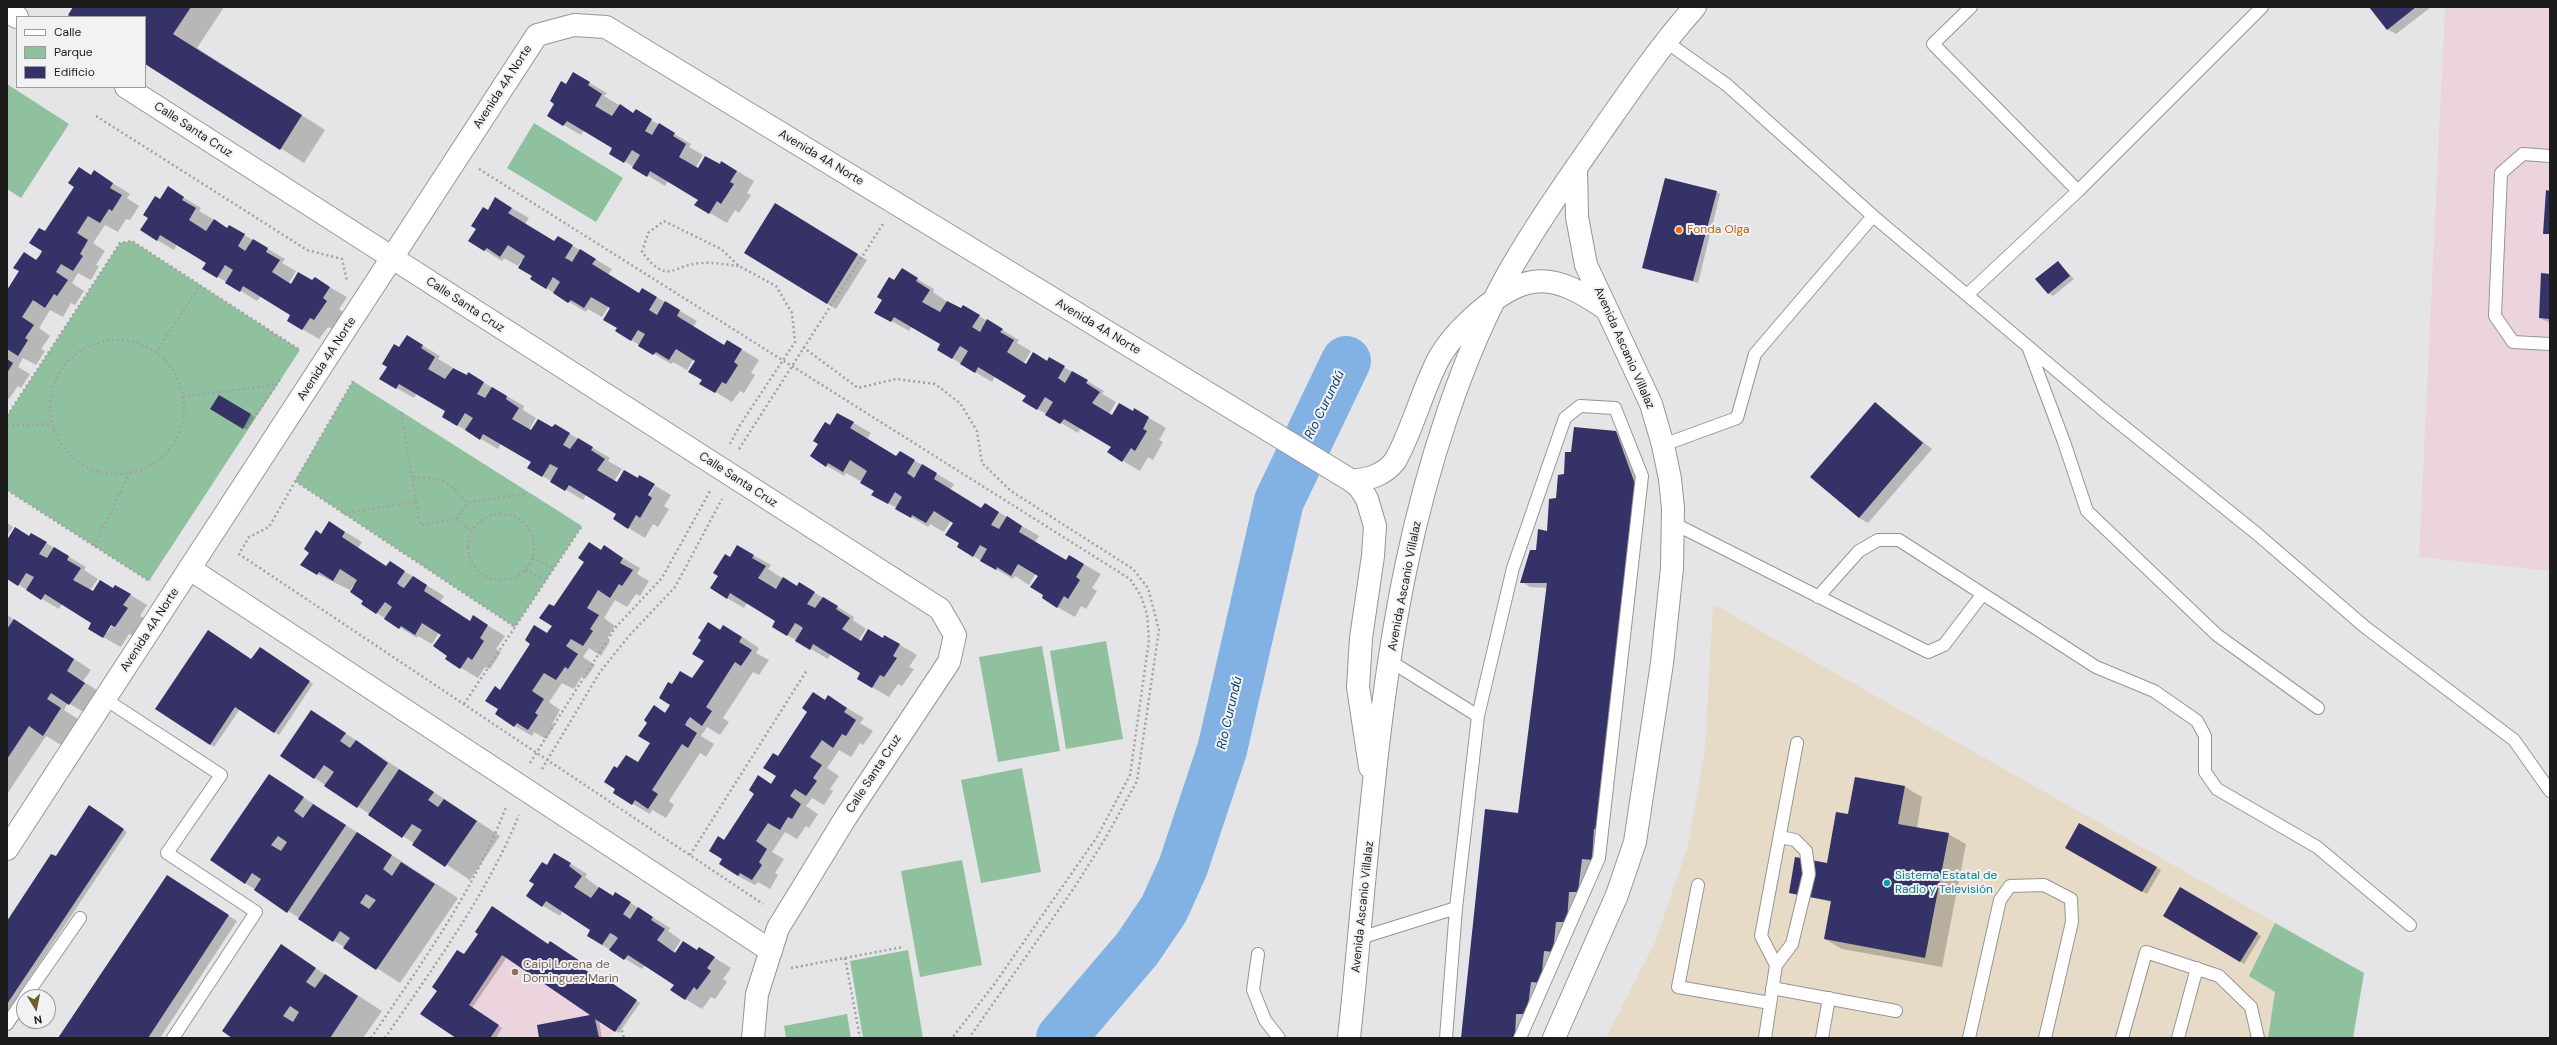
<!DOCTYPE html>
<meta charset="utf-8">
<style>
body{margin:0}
#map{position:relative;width:2557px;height:1045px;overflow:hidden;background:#e5e5e7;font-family:"DM Sans",sans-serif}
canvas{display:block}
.frame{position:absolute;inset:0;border:8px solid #1c1c1d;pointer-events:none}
.legend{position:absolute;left:16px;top:16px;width:130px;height:72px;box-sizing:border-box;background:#f2f2f5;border:1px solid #9c9c9f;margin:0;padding:5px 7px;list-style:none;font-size:12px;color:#1c1c1d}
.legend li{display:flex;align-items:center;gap:8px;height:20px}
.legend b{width:20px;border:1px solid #9c9c9f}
.north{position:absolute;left:16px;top:989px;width:40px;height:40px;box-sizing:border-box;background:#f2f2f5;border:1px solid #9c9c9f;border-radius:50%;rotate:170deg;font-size:11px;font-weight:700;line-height:16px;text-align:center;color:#1c1c1d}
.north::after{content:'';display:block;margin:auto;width:14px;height:18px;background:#6f5d2b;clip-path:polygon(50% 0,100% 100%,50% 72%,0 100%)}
</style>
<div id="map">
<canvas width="2557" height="1045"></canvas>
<div class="frame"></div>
<ul class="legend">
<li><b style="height:5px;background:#fff"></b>Calle</li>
<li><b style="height:11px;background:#90c19f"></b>Parque</li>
<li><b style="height:11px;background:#343266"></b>Edificio</li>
</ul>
<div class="north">N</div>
</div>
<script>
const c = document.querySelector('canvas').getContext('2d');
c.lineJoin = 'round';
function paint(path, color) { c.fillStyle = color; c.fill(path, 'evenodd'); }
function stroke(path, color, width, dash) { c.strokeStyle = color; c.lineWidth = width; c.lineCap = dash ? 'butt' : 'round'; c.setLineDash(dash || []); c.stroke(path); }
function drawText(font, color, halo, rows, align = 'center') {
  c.font = font + ' "DM Sans",sans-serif'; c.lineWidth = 4; c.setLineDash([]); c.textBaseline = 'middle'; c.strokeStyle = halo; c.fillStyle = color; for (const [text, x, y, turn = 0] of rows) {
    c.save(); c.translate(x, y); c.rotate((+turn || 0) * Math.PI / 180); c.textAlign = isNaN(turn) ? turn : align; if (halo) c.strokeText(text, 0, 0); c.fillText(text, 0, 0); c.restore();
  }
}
paint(new Path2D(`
 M1713 604 2364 973 2353 1038H1606L1655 942 1688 846 1705 748Z`), '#e7dac6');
paint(new Path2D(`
 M2445 7H2550V571L2419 557Z
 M492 906 548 943 550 941 580 961 579 965 603 982 606 979 637 1000 609 1038H456L420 1014 437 991 432 987 457 950 464 954 478 934 475 932Z`), '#ecd4df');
paint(new Path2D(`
 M7 84 69 124 21 198 7 189Z
 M534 123 623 178 596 222 507 168Z
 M132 241 300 350 149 581 7 490V416L120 243Z
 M353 381 582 526 515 627 295 481Z
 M1106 641 1123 739 1066 749 1050 651Z
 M1042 646 1060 751 998 762 979 657Z
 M1022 768 1041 872 981 883 961 780Z
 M962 860 982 965 920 977 901 871Z
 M2275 923 2364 973 2353 1038H2268L2275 992 2249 976Z
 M908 950 923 1038H863L850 961Z
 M847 1014 851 1038H786L784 1026Z`), '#90c19f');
paint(new Path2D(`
 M75 7H224L197 48 325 130 304 163 145 63V17H73Z
 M2370 7H2431L2396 34 2387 29Z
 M574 74 607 93 604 96 634 114 636 111 691 144 689 147 703 155 696 167 699 169 720 165 722 162 754 181 747 193 751 195 739 213 735 210 727 223 696 205 699 199 668 180 665 186 611 153 613 148 584 130 581 135 548 116Z
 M95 172 130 194 127 198 139 206 130 220 126 219 118 232 105 225 93 243 105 251 96 265 99 266 91 280 78 273 72 283 84 291 75 305 71 303 63 317 50 310 39 328 50 336 41 349 45 351 36 365 23 358 18 367 30 374 21 388 18 386 9 399 7 398V292L20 271 24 253 37 260 43 251 45 233Z
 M168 188 201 208 199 211 213 219 211 226 228 228 229 226 285 259 282 263 296 271 289 283 292 285 313 282 315 279 347 297 339 309 343 312 332 329 328 327 319 339 302 329 291 315 261 296 257 301 218 277 207 263 177 244 174 250 157 240 161 200Z
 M1716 192 1720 194 1698 283 1643 268Z
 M496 199 529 218 525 224 555 242 558 237 612 269 608 275 640 294 643 289 697 321 693 327 725 346 728 341 759 360 751 373 755 375 744 393 740 391 732 402 701 383 703 380 697 360 694 358 687 370 673 362 671 364 616 331 619 328 612 307 609 306 602 317 588 309 586 312 531 279 533 275 521 261 518 266 504 258 502 261 470 241Z
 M784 209 867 260 836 309 745 253Z
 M2058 262 2074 279 2053 296 2048 293Z
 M902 270 934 289 933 292 946 301 961 309 964 307 1019 340 1017 343 1031 351 1024 363 1027 365 1034 353 1048 361 1049 358 1104 391 1102 394 1116 402 1109 414 1112 416 1133 413 1135 410 1166 428 1159 440 1163 442 1153 460 1148 457 1140 471 1123 461 1112 447 1081 428 1078 433 1024 401 1027 396 995 376 992 382 938 350 942 344 912 326 909 331 876 312Z
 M2550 275V323L2540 318Z
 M407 336 440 356 438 359 452 367 450 374 467 377 469 374 524 406 523 410 536 418 529 430 553 428 555 425 610 458 608 461 622 469 614 481 617 483 638 479 640 477 671 495 664 506 669 509 658 527 653 524 645 538 614 519 617 513 586 495 583 500 529 468 532 462 501 443 498 449 443 417 447 411 417 393 414 398 381 379ZM652 486H655L646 500 644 499Z
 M219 396 255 417 247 430 211 409Z
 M1875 403 1932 449 1868 523 1859 518Z
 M838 414 871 433 867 439 896 457 900 452 954 484 950 490 981 509 985 504 1039 536 1035 542 1066 561 1069 556 1101 574 1092 588 1097 591 1086 609 1081 606 1075 617 1057 607 1045 595 1039 575 1036 573 1029 585 1015 576 1013 579 973 556 960 543 954 523 951 521 944 532 930 524 928 527 873 494 875 490 862 482 846 473 844 476 811 456Z
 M1615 432 1624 437 1643 490 1607 833 1553 956 1550 987H1540L1535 1019 1525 1018 1524 1038H1463L1519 815 1548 588 1530 587 1522 582 1548 532 1572 453Z
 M329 522 362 542 358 548 387 567 391 563 444 596 440 602 471 622 474 617 505 636 496 649 501 652 490 669 485 667 478 678 446 659 448 656 442 635 439 633 432 644 418 636 417 638 362 604 365 600 353 585 350 590 317 574 322 535Z
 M7 523 13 527 7 535Z
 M31 534 86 567 84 570 98 579 90 590 93 592 114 589 116 586 147 605 140 616 145 618 133 636 129 634 121 647 103 637 93 623 62 604 59 609 7 578V539L29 537ZM113 620 115 621 107 633H105Z
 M737 546 771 565 768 569 782 578 797 587 799 583 854 617 853 620 866 629 859 640 862 642 883 639 885 636 917 655 909 667 914 669 902 686 898 684 889 697 872 687 862 672 831 653 828 659 787 635 777 621 747 603 744 608 727 598 730 558Z
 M604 547 640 568 637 574 649 581 640 596 636 594 627 607 615 600 604 618 615 626 606 640 610 641 601 656 589 648 583 657 595 665 586 678 582 676 574 689 562 683 549 702 560 710 552 724 555 725 546 739 534 732 532 736 515 726 499 709 501 691 548 634 553 626 555 608Z
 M7 615 91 670 83 681 101 693 87 714 68 703 64 710 78 719 61 745 46 736 7 794Z
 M708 623 721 630 724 626 741 636 759 648 756 653 769 660 759 675 753 672 723 718 729 722 720 735 707 727 701 736 714 744 706 757 700 753 669 801 674 805 666 818 652 810 650 814 614 793 617 789 618 770 638 763 651 743 648 722 654 706 666 713 672 705V686L693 679 705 661 702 639Z
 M264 651 313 684 279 735 240 709 214 747 210 744 252 660Z
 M828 697 864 718 860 723 873 731 863 745 860 743 851 757 839 750 827 768 839 776 830 789 833 791 824 805 812 798 806 806 818 814 809 828 806 826 797 839 785 832 772 852 784 859 775 873 778 875 770 889 758 882 755 885 738 876 723 859 724 841 755 793 759 777 772 784 777 775 779 758Z
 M312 711 500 836 470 880 281 756Z
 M269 775 458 898 400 983 245 883Z
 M1855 778 1905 787 1922 797 1917 828 1948 834 1966 844 1942 967 1842 949 1825 939 1832 902 1790 893 1832 865 1849 815Z
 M94 809 127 832 7 1012V922Z
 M2080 824 2161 870 2147 894 2066 848Z
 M555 854 587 874 585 877 598 887 614 896 615 893 670 928 668 931 681 940 674 951 676 953 698 951 699 948 731 968 723 979 727 982 715 999 711 997 702 1009 685 999 675 984 645 965 642 969 602 945 591 930 563 911 560 916 543 906 547 866Z
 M176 882 237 921 160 1038H59Z
 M2180 889 2261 936 2244 964 2164 916Z
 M554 945 583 964 582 968 604 983H610L640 1003 619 1033 599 1020 602 1038H540L593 1015 507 957 472 1008 502 1028 496 1038H458L464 955Z
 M281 946 382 1011 363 1038H234Z`), '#0003');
stroke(new Path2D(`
 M1061 1038 1137 949 1164 909 1183 867 1222 750 1279 501 1346 361`), '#81b2e3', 50);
paint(new Path2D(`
 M73 7H191L173 34 302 115 280 150 145 64V17H71L68 15Z
 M2369 7H2416L2387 30Z
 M573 72 590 82 588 85 602 94 595 106 612 116 620 104 633 113 636 109 652 119 645 131 652 135 659 123 675 133 673 136 686 144 679 157 698 168 705 156 720 164 721 161 737 171 730 182 734 184 721 204 717 201 709 214 694 205 698 200 650 171 647 177 632 168 640 155 632 150 624 163 609 154 612 148 567 121 563 126 547 116 554 104 550 101 561 81 566 84Z
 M79 167 91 175 94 170 113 183 110 188 122 195 112 211 109 209 100 223 88 216 77 233 88 240 80 254 83 256 73 271 61 264 56 272 68 280 57 296 54 294 45 308 33 300 22 317 34 325 25 338 28 340 18 356 7 349V290L19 271 13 268 24 252 36 260 40 255 42 251 29 243 39 228 45 231 74 187 68 183Z
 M1665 178 1717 191 1693 281 1642 268Z
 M168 186 184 197 182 200 196 208 189 220 206 231 214 219 227 228 229 225 245 234 238 246 245 251 253 239 268 248 266 252 280 260 272 272 291 284 298 272 312 280 315 277 330 287 323 298 327 301 314 320 310 318 302 330 287 321 290 315 243 286 240 292 225 283 233 270 225 265 217 278 202 269 206 263 160 235 157 241 140 230 148 218 143 215 155 196 160 199Z
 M2546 190 2550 191V234H2543Z
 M495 197 512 208 508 213 554 241 558 236 573 245 565 258 569 260 572 262 580 249 596 259 592 264 639 293 642 288 657 297 649 310 657 315 665 301 680 310 677 316 724 345 727 340 742 349 734 362 738 365 726 384 722 382 715 393 699 384 702 380 688 372 695 361 676 349 669 360 656 352 653 355 638 346 645 334 638 330 631 341 615 331 617 328 603 320 610 308 591 297 584 308 571 300 568 303 553 293 560 282 553 277 546 289 530 279 532 276 518 268 525 256 508 245 500 257 487 248 484 251 468 241 476 229 471 226 483 207 488 210Z
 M775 203 858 254 827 304 744 253Z
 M2058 261 2070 276 2048 294 2035 279Z
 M902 268 918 278 916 281 930 290 922 302 940 312 947 301 961 308 963 305 980 315 972 327 980 332 987 319 1003 329 1000 332 1014 340 1007 352 1026 364 1033 352 1047 361 1049 357 1065 366 1058 378 1065 383 1072 371 1088 380 1086 383 1100 392 1092 403 1112 415 1119 403 1133 411 1134 408 1149 417 1143 429 1147 431 1135 451 1131 448 1122 462 1107 452 1111 447 1064 419 1060 424 1045 415 1053 402 1045 397 1037 410 1022 401 1026 396 978 367 975 373 960 364 968 351 960 346 952 359 937 350 940 344 894 317 891 322 874 313 882 300 877 297 889 277 894 280Z
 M2541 273 2550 274V319L2539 318Z
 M407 335 423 345 421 348 435 357 428 369 445 379 453 368 467 375 468 372 484 382 477 394 485 398 492 387 507 396 506 399 519 408 512 419 531 430 538 419 552 427 555 424 570 433 563 445 570 449 578 438 593 447 591 450 605 459 597 470 617 482 624 470 638 478 639 475 655 484 648 495 652 498 640 518 636 515 628 529 613 519 616 514 569 485 565 491 550 482 558 468 550 464 542 477 527 468 531 462 483 434 480 440 465 430 473 418 465 413 457 426 442 417 445 411 399 384 396 389 379 379 387 367 382 364 394 344 399 347Z
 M7 359 13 363 7 373Z
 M219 395 251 414 243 429 210 409Z
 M1875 402 1923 443 1859 518 1810 477Z
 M837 413 854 422 850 428 896 456 900 451 915 460 907 473 914 478 922 464 937 473 934 479 981 508 985 503 999 512 991 525 999 529 1007 516 1022 526 1019 532 1066 560 1069 555 1084 564 1076 577 1080 580 1068 599 1064 596 1057 608 1042 598 1043 595 1030 587 1038 576 1018 564 1011 576 997 567 996 570 980 561 987 549 980 545 973 557 957 547 959 543 945 535 953 523 934 511 926 523 912 515 911 518 895 509 902 497 895 492 888 504 871 495 874 491 860 483 867 471 850 460 843 472 828 463 826 467 810 456 818 444 813 441 825 422 830 425Z
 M1574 427 1616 431 1635 484 1598 829H1594L1592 860 1582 859 1578 892H1569L1567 922H1556L1553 952 1544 951 1541 983 1531 982 1527 1014H1516L1515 1038H1461L1485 809 1518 813 1547 583H1520L1530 550H1536L1538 529 1547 531 1549 499 1556 498 1558 475 1564 474 1565 452H1571Z
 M329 521 345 532 342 537 386 566 390 561 405 571 397 583 400 586 404 588 413 576 427 585 424 591 470 621 473 615 488 625 480 638 484 641 472 660 468 657 460 669 445 659 447 656 433 646 441 635 422 623 415 635 401 626 399 629 384 619 392 607 385 602 376 614 361 604 363 601 350 592 357 580 340 569 333 581 319 572 317 575 300 565 309 553 304 549 316 530 321 534Z
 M15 527 29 536 31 533 47 542 39 554 47 558 54 547 69 556 67 560 81 568 73 580 93 591 100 580 113 588 115 585 131 594 123 605 128 608 115 627 111 625 103 638 88 629 91 623 45 594 41 600 26 590 34 577 26 573 18 586 7 579V540Z
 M589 542 601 550 604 545 623 558 620 563 633 570 622 586 619 584 610 598 598 590 587 608 599 615 590 629 593 631 583 646 571 639 566 646 578 654 568 669 565 667 556 680 544 673 532 691 544 699 535 713 538 715 528 730 517 723 514 727 495 714 498 709 485 701 495 686 500 690 530 644 525 640 534 625 547 633 549 630 552 626 539 618 549 604 554 606 584 562 578 558Z
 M737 545 754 555 752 558 766 566 758 578 776 589 783 577 797 586 799 582 815 592 807 604 815 608 823 597 838 606 836 609 850 618 842 629 861 641 868 629 883 638 884 635 900 644 893 656 897 658 884 677 880 675 872 688 857 679 860 673 813 644 810 650 795 641 803 628 799 625 795 623 787 636 772 627 775 621 730 593 727 599 710 588 718 576 713 573 725 554 730 557Z
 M14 619 74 659 67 671 85 683 69 705 51 693 47 699 61 708 43 736 29 726 7 759V629Z
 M708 622 720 630 723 625 742 637 739 642 752 650 741 666 735 662 706 707 712 711 702 726 690 717 687 721 685 725 697 733 688 748 682 744 652 790 658 794 648 809 635 800 632 805 613 793 615 789 604 782 614 766 617 768 626 755 638 762 650 743 638 736 647 723 644 720 654 705 665 713 670 705 659 698 668 682 672 684 680 671 692 678 704 661 692 654 701 640 698 638Z
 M208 630 251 659 260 647 310 681 274 733 235 707 210 745 155 709Z
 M813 692 825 700 828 695 847 708 844 712 856 720 846 736 842 734 833 748 822 740 810 757 822 765 813 778 817 781 806 796 795 789 790 796 801 804 792 819 788 817 780 830 768 823 756 841 767 849 759 862 762 865 752 880 740 873 738 876 719 864 722 859 709 851 718 836 724 840 754 794 749 790 758 775 771 784 776 776 763 768 773 753 778 756 807 712 802 708Z
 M311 710 346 733 340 741 350 748 356 740 388 763 357 808 324 786 334 772 324 765 314 779 280 756Z
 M399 769 434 792 428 800 438 807 444 799 477 821 445 867 412 845 422 830 412 824 402 838 368 815Z
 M269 774 304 797 294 811 303 818 313 804 346 825 287 913 254 890 261 879 252 873 245 884 210 860ZM278 836 287 842 281 851 271 845Z
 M1855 777 1905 786 1898 824 1949 833 1925 958 1824 939 1831 901 1789 893 1795 857 1827 863 1836 812 1848 814Z
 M89 805 124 829 7 1004V921L51 854 56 856Z
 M2079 823 2157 867 2142 892 2065 848Z
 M357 832 392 855 383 869 392 876 401 862 435 884 376 970 343 948 350 938 340 931 333 942 298 919ZM366 894 376 900 369 909 360 903Z
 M554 853 571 863 569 866 582 876 574 887 591 898 599 887 613 896 615 892 631 902 623 914 630 919 638 907 653 917 651 920 665 929 657 940 675 953 683 941 697 950 699 947 715 957 707 968 711 971 697 990 694 987 685 1000 670 990 674 985 628 955 624 960 609 950 618 938 614 935 610 933 602 945 587 936 590 930 546 901 542 907 526 896 534 884 529 881 542 862 547 865Z
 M167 875 229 915 148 1038H58Z
 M2180 887 2258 933 2240 962 2163 916Z
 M492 906 548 944 550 941 580 961 578 965 603 982 606 979 637 1000 615 1032 595 1019 599 1038H539L537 1025 590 1015 502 955 469 1005 499 1025 490 1038H456L420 1014 437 991 432 987 457 950 464 954 478 934 475 932Z
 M281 944 316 968 306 982 315 988 325 974 358 996 330 1038H232L222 1031ZM290 1006 299 1012 293 1022 283 1016Z`), '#343266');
const service = new Path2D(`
 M1971 7 1933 44 2078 191
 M1665 41 1727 85 1873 216 1967 295 2102 409 2256 533 2365 627 2514 740 2550 791
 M2550 156 2523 154 2501 173 2495 316 2513 342 2550 344
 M1967 295 2078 191 2262 7
 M2029 349 2064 442 2087 511 2217 635 2318 708
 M1663 445 1737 418 1755 354 1873 216
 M1673 523 1928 652 1944 645 1982 595
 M1818 597 1859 551 1878 540H1899L2096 667 2154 691 2197 721 2205 736V772L2217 789 2317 847 2410 925
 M105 699 221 775 167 853 256 912 173 1038
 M1478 716 1513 568 1565 418 1580 406 1615 408 1642 476 1599 858 1520 1038
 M1698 885 1678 987 1770 1003
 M1360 938 1456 908 1478 716 1390 661
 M1258 954 1253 990 1265 1020 1279 1038
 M1776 965 1792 944 1809 874 1806 851 1795 840 1780 837
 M1772 988 1896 1011
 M25 997 80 918
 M7 1024 24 999
 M1446 1038 1456 908
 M1765 1038 1776 965 1761 936 1797 743
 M1822 1038 1829 998
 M1969 1038 2000 900 2010 886 2044 885 2071 899 2072 922 2045 1038
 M2122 1038 2146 952 2219 976 2251 1007 2258 1038
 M2178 1038 2197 968`);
const minor = new Path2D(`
 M7 11 17 17
 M126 87 940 609 955 635 949 662 846 817 778 928 757 994 753 1038
 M190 569 771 951
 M7 849 537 35 574 25 606 27 1352 481`);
const secondary = new Path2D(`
 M1352 481C1370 479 1384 475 1395 461 1413 429 1421 393 1438 360 1448 341 1463 326 1479 312 1528 270 1554 273 1606 309
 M1352 481 1360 488 1367 499 1375 526 1373 556 1361 638 1358 687 1370 767
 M1349 1038C1366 882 1374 720 1406 567 1426 471 1461 357 1509 272 1537 223 1569 178 1601 132 1631 89 1660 46 1695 7
 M1554 1038 1617 895 1635 842 1662 663 1672 568 1673 508 1670 479 1663 445 1651 404 1586 265 1577 217 1576 168`);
stroke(service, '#959597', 14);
stroke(minor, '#959597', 24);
stroke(secondary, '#959597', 24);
stroke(new Path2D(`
 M96 116 307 250 342 259 347 281
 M479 169 1130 579 1141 596 1147 614 1149 640 1130 775 1097 837 993 986 952 1038
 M50 407a67 67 0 1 1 134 0a67 67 0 1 1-134 0Z
 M803 347 858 388 896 379 935 384 960 403 977 431 982 463 1011 491 1133 569 1148 588 1159 630 1137 781 1105 839 1074 888 969 1038
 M156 353 200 285
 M353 381 269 527 249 537 239 554 763 904
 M183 397 275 385
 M401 412 412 477
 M7 416 120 243 132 241 300 350
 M7 426 51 424
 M248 427 281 378
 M730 444 740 425 795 342 792 313 776 286 739 266 721 249 664 221 648 233 642 252C669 287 672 264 702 263 714 262 727 265 739 266
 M739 449 883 224
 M295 481 515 627
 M7 490 149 581 150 579
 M416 502 420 525 457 519 471 531
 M343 513 416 502 412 477C444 478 446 479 467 503L528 493
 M468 547a33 33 0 1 1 66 0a33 33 0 1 1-66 0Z
 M457 519 467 503
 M94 546 130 473
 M532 558 553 568
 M526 570 546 581
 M464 704 582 526
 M530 763 615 628 662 578 710 491
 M542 769 600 672 628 637 675 587 722 499
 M690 855 807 670
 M845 958 860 1038
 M791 968 903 947
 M618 1027 622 1031 624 1038
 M371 1038C421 964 474 891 506 807
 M385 1038C434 966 486 896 519 815`), '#a1a1a3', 2.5, [2, 3]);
stroke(service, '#fff', 12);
stroke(minor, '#fff', 22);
stroke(secondary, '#fff', 22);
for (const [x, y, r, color] of [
 [1679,230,4,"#e8710a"],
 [1887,883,4,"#0f9aa8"],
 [515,972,4,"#8d6e63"]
]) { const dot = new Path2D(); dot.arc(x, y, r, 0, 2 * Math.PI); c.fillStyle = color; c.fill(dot); stroke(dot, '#f2f2f5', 1.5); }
drawText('12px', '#1c1c1d', '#f2f2f5', [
 ["Avenida 4A Norte",503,87,-57],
 ["Calle Santa Cruz",193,130,33],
 ["Avenida 4A Norte",821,158,31],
 ["Calle Santa Cruz",465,305,33],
 ["Avenida 4A Norte",1098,327,31],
 ["Avenida Ascanio Villalaz",1624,348,66],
 ["Avenida 4A Norte",327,359,-57],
 ["Calle Santa Cruz",738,480,33],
 ["Avenida Ascanio Villalaz",1405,586,-79],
 ["Avenida 4A Norte",150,630,-57],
 ["Calle Santa Cruz",874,774,-57],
 ["Avenida Ascanio Villalaz",1363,907,-84]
]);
drawText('12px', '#c56008', '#f2f2f5', [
 ["Fonda Olga",1687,230]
], 'left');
drawText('12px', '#0d838f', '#f2f2f5', [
 ["Sistema Estatal de",1895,876],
 ["Radio y Televisión",1895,890]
], 'left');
drawText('12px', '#785e54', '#f2f2f5', [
 ["Caipi Lorena de",523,965],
 ["Dominguez Marin",523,979]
], 'left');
drawText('italic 13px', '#043d6a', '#f2f2f5', [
 ["Río Curundú",1325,405,-64],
 ["Río Curundú",1230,713,-77]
]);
</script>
